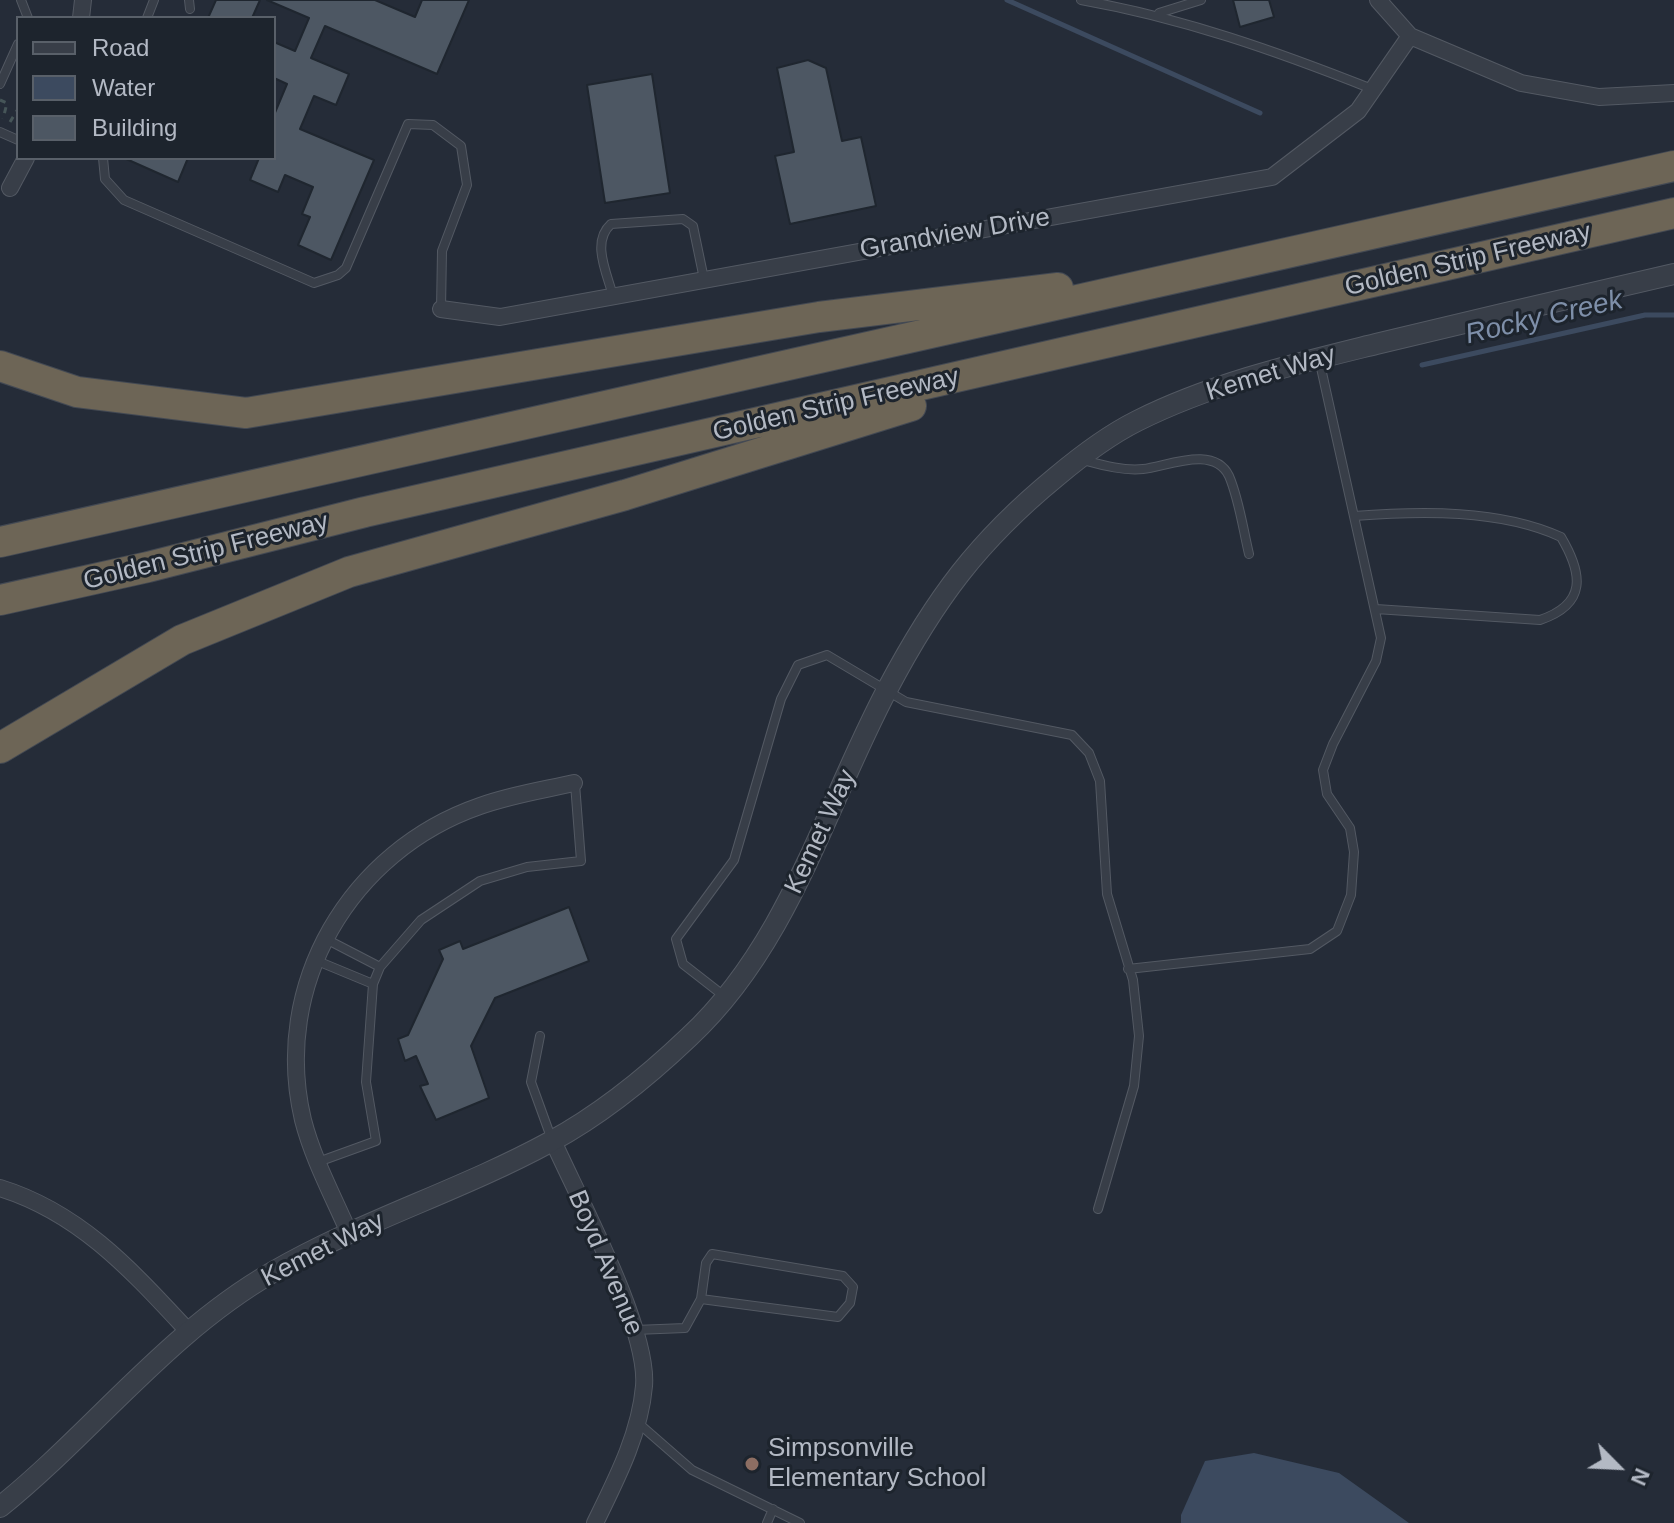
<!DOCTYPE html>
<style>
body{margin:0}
#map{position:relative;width:1674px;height:1523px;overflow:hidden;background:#252c38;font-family:Helvetica,sans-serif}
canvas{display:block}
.legend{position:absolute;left:16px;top:16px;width:260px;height:144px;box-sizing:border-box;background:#1d242d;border:2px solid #596069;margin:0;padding:10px 14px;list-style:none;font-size:24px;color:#b3b9c4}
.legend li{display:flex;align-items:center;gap:16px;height:40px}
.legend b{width:40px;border:2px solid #596069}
.north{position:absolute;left:1578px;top:1427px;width:80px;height:80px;-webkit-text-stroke:6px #1d242d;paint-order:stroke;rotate:114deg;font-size:22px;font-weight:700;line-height:32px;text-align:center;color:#b3b9c4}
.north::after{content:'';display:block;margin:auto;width:28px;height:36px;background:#b3b9c4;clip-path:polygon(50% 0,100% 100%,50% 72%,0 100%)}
</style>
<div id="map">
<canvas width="1674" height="1523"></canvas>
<ul class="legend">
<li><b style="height:10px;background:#383e48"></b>Road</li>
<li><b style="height:22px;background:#3c4a5f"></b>Water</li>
<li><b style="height:22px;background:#4d5763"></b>Building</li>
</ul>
<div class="north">N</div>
</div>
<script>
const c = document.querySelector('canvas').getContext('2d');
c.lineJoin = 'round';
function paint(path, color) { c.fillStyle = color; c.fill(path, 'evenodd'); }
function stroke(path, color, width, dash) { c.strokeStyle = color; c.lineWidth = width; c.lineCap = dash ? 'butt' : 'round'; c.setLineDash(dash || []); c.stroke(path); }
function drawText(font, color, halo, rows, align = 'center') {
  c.font = font + ' Helvetica,sans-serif'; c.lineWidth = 6; c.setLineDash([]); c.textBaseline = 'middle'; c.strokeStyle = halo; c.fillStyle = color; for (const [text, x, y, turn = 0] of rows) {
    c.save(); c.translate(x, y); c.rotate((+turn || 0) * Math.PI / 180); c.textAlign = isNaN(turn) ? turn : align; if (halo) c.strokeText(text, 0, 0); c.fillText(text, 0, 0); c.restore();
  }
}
paint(new Path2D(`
 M1254 1453 1339 1473 1409 1523H1181V1515L1205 1461Z`), '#3c4a5f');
stroke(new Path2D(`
 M1007 0 1260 113
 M1422 365 1645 315H1674`), '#3c4a5f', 5);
const building = new Path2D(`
 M216 0H260L252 18H208Z
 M267 0H375L415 17 422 0H469L437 74 325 26 311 58 349 74 336 105 314 96 300 129 374 160 331 260 298 245 310 217 302 214 313 187 285 175 278 192 250 180 259 158H274V115L287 84 274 78V42L295 51 309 18Z
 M1233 0H1269L1274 17 1240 27Z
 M808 60 826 68 842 141 861 137 876 206 790 224 775 156 794 152 777 68Z
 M652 74 670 193 605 203 587 85Z
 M124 158H188L178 182Z
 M569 907 589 961 495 998 471 1046 489 1098 436 1120 420 1086 428 1084 416 1056 405 1061 398 1039 408 1035 443 959 439 950 460 941 463 949Z`);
paint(building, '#4d5763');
stroke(building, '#1f262f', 2);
const service = new Path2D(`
 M21 0 28 18
 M189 0 190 9
 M1081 0C1183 18 1276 51 1372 89
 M1159 13 1201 0
 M147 18 154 0
 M0 84 18 44
 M0 132 18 140
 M103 158 105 179 124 200 314 283 338 275 346 268 408 124 433 125 461 146 467 185 442 251 441 309
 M613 296C607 273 591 242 611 224L683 219 693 226 704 279
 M1083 460C1102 465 1123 471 1143 469 1168 466 1214 445 1229 476 1239 499 1243 529 1249 554
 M1354 516C1420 511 1500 509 1561 537 1583 574 1587 604 1540 620L1376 609
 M324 938 380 967
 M315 960 373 984
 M1128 969 1310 949 1337 931 1351 895 1354 852 1350 828 1327 794 1323 770 1333 744 1376 661 1381 638 1319 359
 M724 996 683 964 676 939 734 860 781 699 798 665 827 655 906 702 1072 735 1089 753 1100 781 1107 894 1133 980 1139 1036 1134 1086 1098 1209
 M540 1036 531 1082 552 1140
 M318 1162 376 1141 366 1082 373 984 380 967 421 920 480 881 527 867 581 861 575 784
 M635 1330 685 1328 701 1299 838 1317 850 1303 853 1287 843 1276 712 1254 706 1263 701 1299
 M637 1422 692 1470 800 1523
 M767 1523 773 1509`);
const minor = new Path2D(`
 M1378 0 1410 36 1521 83 1599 97 1674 93
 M81 18 83 0
 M10 188 26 158
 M441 309 500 317 1272 177 1358 111 1410 36
 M553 1141C578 1197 649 1329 644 1386 640 1434 616 1480 595 1523
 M0 1188C81 1213 133 1272 189 1332
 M349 1233C333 1196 313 1159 303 1120 271 985 350 851 480 806 510 795 543 790 574 783`);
const tertiary = new Path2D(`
 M0 1507C93 1432 168 1332 273 1272 361 1221 460 1191 550 1142 602 1114 646 1078 689 1037 790 943 825 806 888 688 935 599 978 541 1056 477 1081 456 1109 435 1137 421 1213 383 1295 364 1376 344 1475 320 1575 297 1674 274`);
const motorway = new Path2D(`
 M0 366 77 392 246 413 819 317 1058 288
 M0 542 1674 166
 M0 600 148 567 365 512 1674 213
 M0 748 182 640 349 572 625 495 911 406`);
stroke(service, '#535963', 10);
stroke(minor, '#535963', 18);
stroke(tertiary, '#535963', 22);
stroke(motorway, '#434953', 32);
stroke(new Path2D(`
 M0 100 7 103 3 119
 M10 122 18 109`), '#465558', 3, [6, 6]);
stroke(service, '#383e48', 8);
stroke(minor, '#383e48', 16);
stroke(tertiary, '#383e48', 20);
stroke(motorway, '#6d6556', 30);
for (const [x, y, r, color] of [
 [752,1464,8,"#8d6e63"]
]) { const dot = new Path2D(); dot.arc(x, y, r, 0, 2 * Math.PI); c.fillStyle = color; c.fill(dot); stroke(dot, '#1d242d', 3); }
drawText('26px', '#b3b9c4', '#1d242d', [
 ["Grandview Drive",955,234,-10],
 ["Golden Strip Freeway",1468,260,-13],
 ["Kemet Way",1271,374,-17],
 ["Golden Strip Freeway",836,405,-13],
 ["Golden Strip Freeway",206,552,-14],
 ["Kemet Way",821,832,-65],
 ["Kemet Way",323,1250,-27],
 ["Boyd Avenue",605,1263,67]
]);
drawText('26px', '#b3b9c4', '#1d242d', [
 ["Simpsonville",768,1449],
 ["Elementary School",768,1479]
], 'left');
drawText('italic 28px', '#7e8fa9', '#1d242d', [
 ["Rocky Creek",1544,318,-13]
]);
</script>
